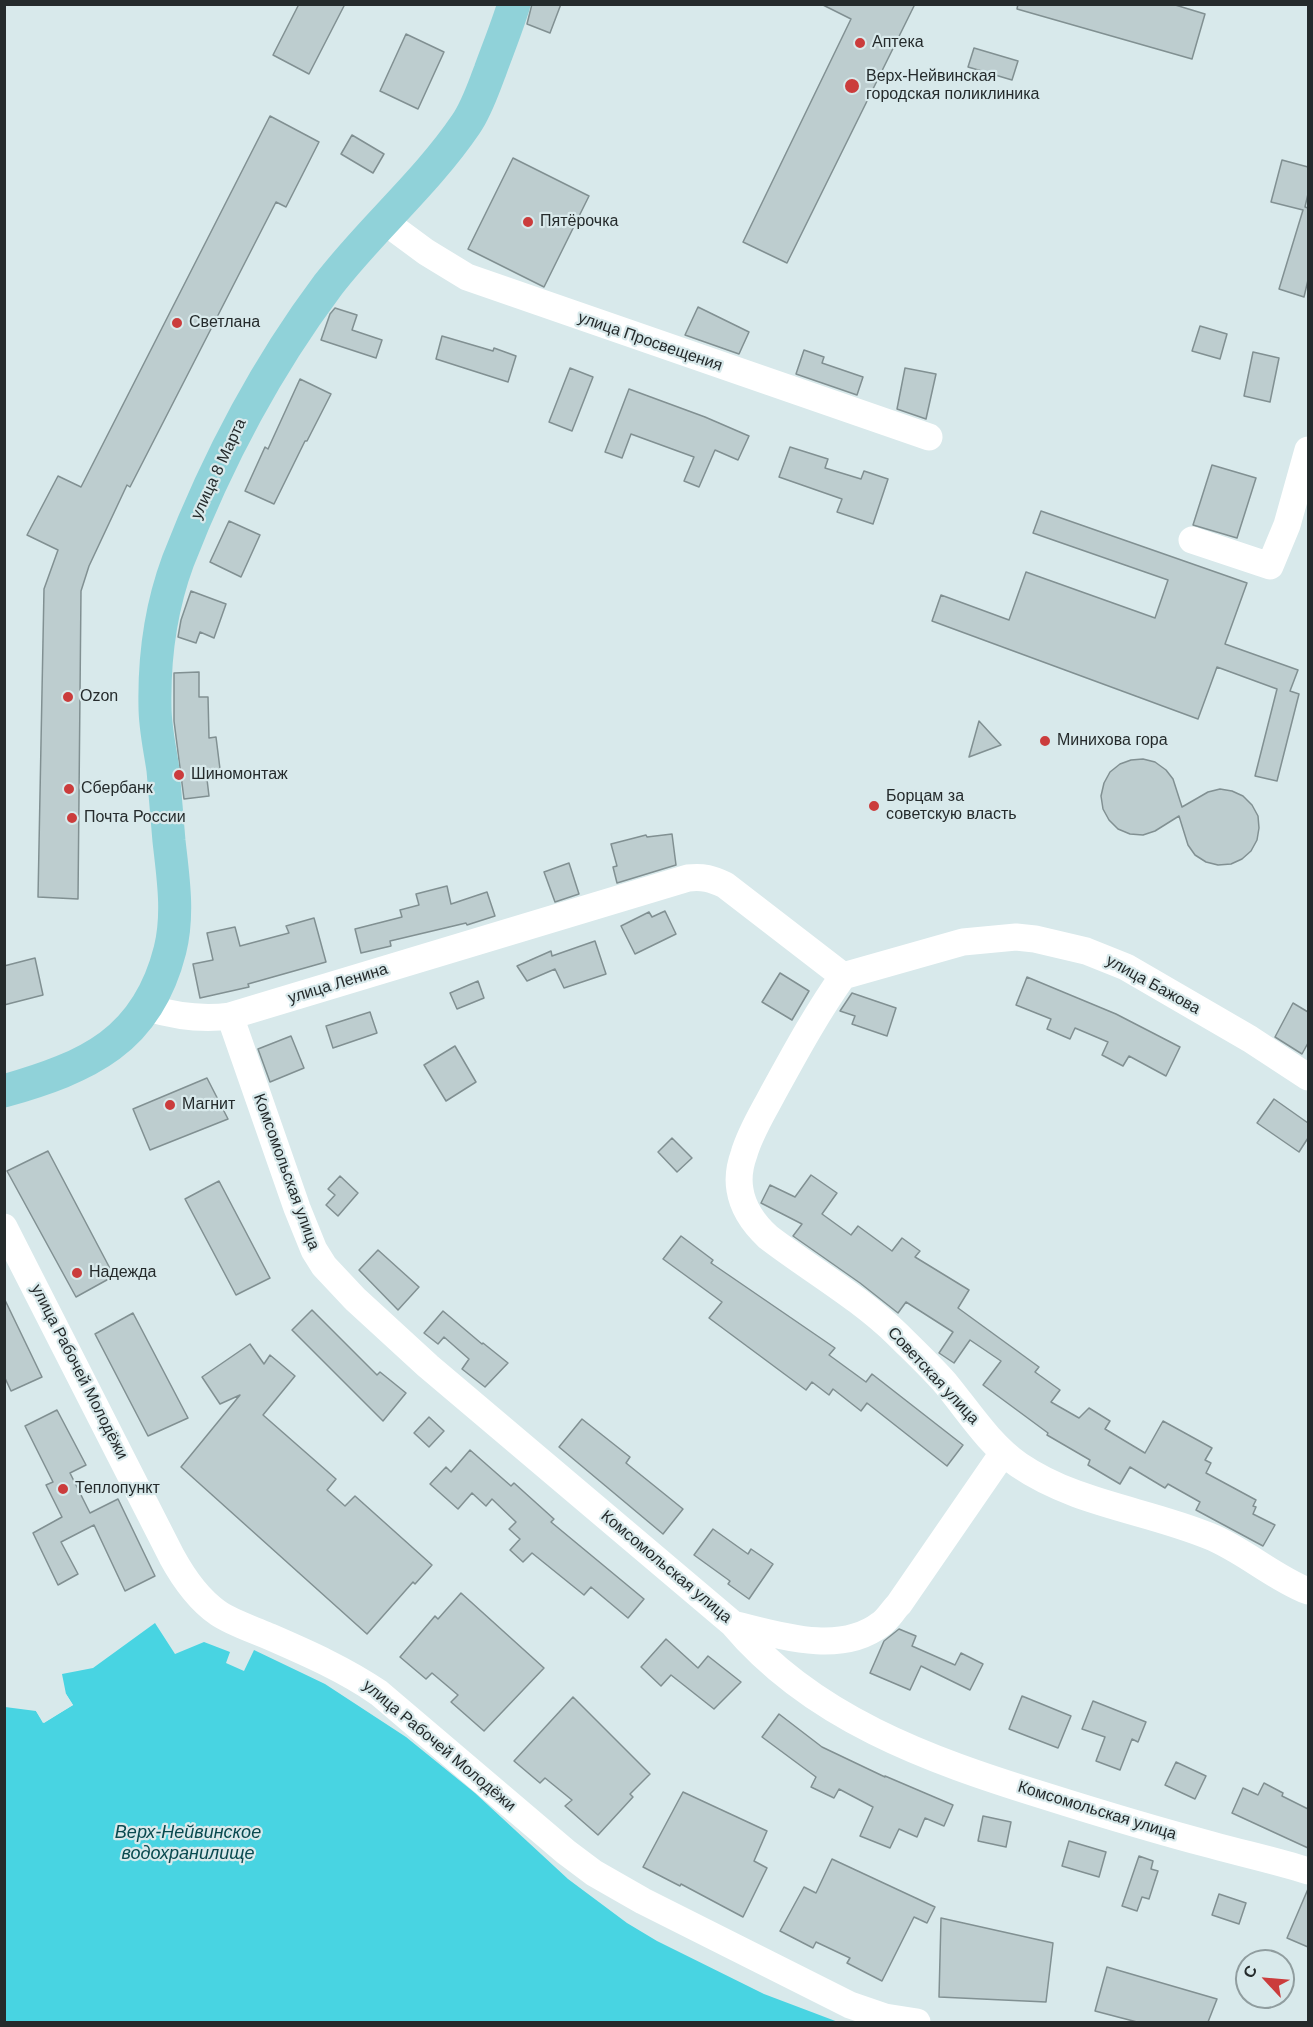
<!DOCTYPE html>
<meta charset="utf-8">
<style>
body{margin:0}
#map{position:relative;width:1313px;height:2027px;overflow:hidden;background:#d8e9eb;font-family:Helvetica,sans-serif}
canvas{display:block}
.frame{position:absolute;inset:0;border:6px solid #252b2c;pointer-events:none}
.north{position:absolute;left:1235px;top:1949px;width:60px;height:60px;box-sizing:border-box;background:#d8e9eb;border:2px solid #909d9f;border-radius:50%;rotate:296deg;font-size:16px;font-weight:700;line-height:24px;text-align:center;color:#252b2c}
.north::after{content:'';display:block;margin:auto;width:21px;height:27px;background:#cb3c3c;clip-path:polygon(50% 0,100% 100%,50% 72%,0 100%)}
</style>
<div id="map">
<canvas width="1313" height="2027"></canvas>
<div class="frame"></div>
<div class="north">С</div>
</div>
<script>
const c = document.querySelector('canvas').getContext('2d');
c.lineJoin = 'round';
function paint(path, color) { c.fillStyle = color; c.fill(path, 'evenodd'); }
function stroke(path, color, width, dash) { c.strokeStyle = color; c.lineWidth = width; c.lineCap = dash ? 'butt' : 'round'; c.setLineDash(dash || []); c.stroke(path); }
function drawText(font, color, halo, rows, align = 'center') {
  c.font = font + ' Helvetica,sans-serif'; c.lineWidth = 4.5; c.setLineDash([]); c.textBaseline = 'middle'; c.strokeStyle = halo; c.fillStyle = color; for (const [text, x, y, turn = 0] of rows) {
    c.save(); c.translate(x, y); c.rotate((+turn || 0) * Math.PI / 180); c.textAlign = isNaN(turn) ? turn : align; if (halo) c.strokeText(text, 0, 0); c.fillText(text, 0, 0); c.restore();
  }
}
paint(new Path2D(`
 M155 1623 175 1654 204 1642 230 1652 226 1663 244 1671 254 1650 325 1684 406 1737 475 1793 568 1879 627 1923 657 1941 764 1994 838 2022H5V1707L36 1711 44 1723 73 1705 66 1694 62 1674 93 1668Z`), '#48d4e2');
paint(new Path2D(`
 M66 1694 73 1705 43 1723 36 1711 39 1710 44 1719 69 1704 63 1695Z`), '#d8e9eb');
const building = new Path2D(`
 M299 4H345L309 74 273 55Z
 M532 4H561L550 33 527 24Z
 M821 4H915L787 263 743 242 851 19Z
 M1018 4H1172L1205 14 1192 59 1017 9Z
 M406 34 444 52 418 109 380 91Z
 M974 48 1018 61 1012 80 968 67Z
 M270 116 319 142 286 207 276 202 130 487 127 485 89 566 81 591 78 899 38 897 44 589 58 550 27 535 58 476 81 487Z
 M352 135 384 154 373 173 341 154Z
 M513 158 589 196 544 287 468 249Z
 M1282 160 1308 167V194L1305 207 1308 208V280L1304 297 1279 289 1303 210 1271 202Z
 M698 307 749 332 739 354 685 335Z
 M335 308 357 315 352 330 382 340 376 358 321 340 330 314Z
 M1200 326 1227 334 1220 359 1192 351Z
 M442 336 493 351 494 348 516 356 508 382 436 359Z
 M804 350 824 357 822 363 863 377 857 395 796 374Z
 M1253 352 1279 358 1270 402 1244 396Z
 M570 368 593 377 572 431 549 422Z
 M905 368 936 374 926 419 897 409Z
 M300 379 331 394 307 441H305L274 504 245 491 265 447 268 449Z
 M629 389 705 417 749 436 738 460 715 450 699 487 684 481 694 457 631 434 622 458 605 452Z
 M790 447 828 459 825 468 861 479 864 471 888 479 873 524 837 512 842 499 779 477Z
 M1212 465 1256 478 1237 538 1193 525Z
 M1041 511 1247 583 1225 644 1298 670 1290 691 1299 694 1277 781 1255 776 1277 689 1217 667 1198 719 932 621 941 595 1009 620 1026 572 1155 618 1168 580 1033 533Z
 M229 521 260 535 241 577 210 562Z
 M191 591 226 604 214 638 200 632 196 643 178 637 181 620Z
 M199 672V697H208L209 738 216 737 220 769 206 771 209 796 184 799 174 721V673Z
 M979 721 1001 745 969 757Z
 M1143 759 1155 762 1166 770 1173 779 1182 807 1208 792 1220 789 1232 791 1243 796 1252 805 1258 816 1259 828 1257 840 1251 851 1242 859 1231 864 1218 865 1206 862 1195 855 1188 845 1179 816 1155 831 1143 835 1130 834 1118 829 1109 820 1103 809 1101 796 1104 783 1110 772 1120 764 1131 760Z
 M672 834 676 865 617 883 613 867 617 866 611 844 646 835 647 837Z
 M569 863 579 894 555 902 544 872Z
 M447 886 451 904 487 892 495 916 467 925 466 923 390 941 391 946 361 953 355 929 402 917 400 910 419 905 416 894Z
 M665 911 676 934 635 954 621 926 649 912 652 917Z
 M314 918 326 962 248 984 249 987 200 998 193 964 213 960 207 933 235 927 240 946 289 933 286 926Z
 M595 941 606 974 564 988 555 969 527 981 517 966 551 951 552 956Z
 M35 958 43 995 4 1005V966Z
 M780 973 809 991 792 1020 762 1002Z
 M1027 977 1116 1014 1180 1047 1166 1076 1129 1056 1123 1066 1102 1055 1108 1042 1075 1028 1070 1039 1047 1029 1051 1019 1016 1005Z
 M478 981 484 998 457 1009 450 993Z
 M852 993 896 1008 887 1036 852 1024 855 1016 840 1011Z
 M1293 1003 1308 1012V1043L1302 1054 1275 1037Z
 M370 1012 377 1033 333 1048 326 1026Z
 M291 1036 304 1068 270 1082 258 1049Z
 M455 1046 476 1082 446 1101 424 1065Z
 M207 1078 228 1119 150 1150 133 1109Z
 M1274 1099 1308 1123V1138L1299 1152 1257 1123Z
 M672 1138 692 1158 677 1172 658 1152Z
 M48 1151 114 1276 76 1297 7 1171Z
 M811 1175 837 1193 822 1214 851 1235 858 1226 892 1251 902 1238 920 1251 915 1257 969 1290 958 1308 1039 1367 1035 1372 1060 1390 1051 1402 1079 1418 1089 1408 1110 1421 1105 1429 1145 1453 1163 1421 1212 1448 1205 1460 1211 1463 1206 1473 1256 1500 1253 1506 1256 1507 1253 1514 1275 1525 1263 1546 1196 1510 1200 1502 1168 1484 1165 1488 1130 1467 1120 1484 1088 1465 1090 1460 1047 1435 1048 1433 983 1385 1001 1361 970 1340 954 1363 939 1353 953 1332 906 1302 898 1313 860 1283 793 1236 802 1224 761 1203 770 1185 795 1197Z
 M340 1176 358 1193 338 1216 326 1205 335 1195 328 1189Z
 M219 1181 270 1278 236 1295 185 1199Z
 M681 1236 713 1260 711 1263 835 1348 829 1355 866 1382 872 1374 963 1445 947 1466 867 1403 861 1411 833 1389 829 1395 812 1382 806 1390 709 1318 722 1302 663 1259Z
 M378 1250 419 1287 398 1310 359 1270Z
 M4 1298 42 1377 11 1391 4 1376Z
 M312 1310 377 1375 380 1372 406 1393 383 1421 292 1330Z
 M443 1311 482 1344 483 1343 508 1363 485 1387 462 1369 469 1359 444 1337 438 1344 424 1333Z
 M133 1313 188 1418 148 1436 95 1334Z
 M250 1344 264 1364 270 1355 295 1376 263 1415 336 1479 327 1490 345 1506 355 1496 432 1565 415 1584 413 1582 367 1634 181 1467 240 1395 220 1404 202 1377Z
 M57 1410 86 1465 70 1473 90 1513 118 1499 155 1576 125 1591 94 1525 61 1542 78 1574 58 1585 33 1533 62 1517 46 1485 53 1482 25 1426Z
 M429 1417 444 1431 429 1447 414 1433Z
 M582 1419 630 1457 626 1463 683 1509 663 1534 559 1447Z
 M470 1450 511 1486 514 1483 554 1519 551 1522 644 1599 628 1618 591 1587 584 1595 532 1553 523 1562 510 1550 520 1539 509 1529 516 1522 492 1499 486 1506 472 1493 458 1509 430 1484 446 1467 451 1472Z
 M713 1529 748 1554 751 1549 773 1564 749 1599 728 1584 730 1581 694 1555Z
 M461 1593 544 1668 484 1731 451 1702 458 1695 432 1673 426 1679 400 1657 435 1616 438 1619Z
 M899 1629 916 1636 912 1646 955 1665 961 1653 983 1664 970 1690 921 1666 910 1690 870 1673 884 1641Z
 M666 1639 698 1668 708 1656 741 1682 714 1709 671 1675 661 1686 641 1667Z
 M1022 1696 1071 1716 1058 1748 1009 1729Z
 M573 1697 650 1774 630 1794 633 1797 598 1835 565 1806 572 1800 545 1778 540 1783 514 1761Z
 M1093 1701 1146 1722 1138 1742 1132 1739 1120 1770 1096 1761 1105 1737 1082 1729Z
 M779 1714 822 1747 885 1777V1776L953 1805 944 1826 925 1818 917 1837 899 1829 890 1848 860 1836 873 1807 839 1789 834 1798 811 1787 816 1777 762 1737Z
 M1176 1762 1206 1776 1195 1799 1165 1785Z
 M1264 1783 1283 1793 1282 1796 1308 1809V1848L1232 1813 1243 1788 1258 1795Z
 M683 1792 767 1831 754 1861 767 1868 743 1917 681 1884 680 1886 643 1867Z
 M983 1816 1011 1822 1006 1847 978 1841Z
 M1069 1841 1106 1852 1099 1877 1062 1866Z
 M1139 1856 1153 1861 1151 1869 1158 1871 1149 1899 1142 1897 1137 1911 1122 1906Z
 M832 1859 935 1907 927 1923 914 1917 882 1981 847 1963 850 1958 816 1942 813 1948 780 1931 804 1887 816 1893Z
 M1308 1889V1947L1287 1938Z
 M1219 1894 1246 1903 1239 1924 1212 1915Z
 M941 1918 1053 1943 1046 2002 939 1997Z
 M1107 1967 1217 1999 1208 2022H1137L1095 2011Z`);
paint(building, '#bdcdcf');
stroke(building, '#819092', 1.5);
stroke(new Path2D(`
 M384 221 426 252 467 277 929 437
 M1192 540 1270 566 1287 525 1308 450
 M843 976C816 1014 794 1055 772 1095 762 1114 750 1133 744 1154 740 1165 738 1179 740 1190 743 1209 754 1224 768 1237 811 1270 859 1297 898 1335 914 1351 931 1367 946 1384 969 1412 989 1444 1019 1465 1076 1504 1146 1510 1209 1536 1244 1550 1274 1578 1308 1591
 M843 976 963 942 1016 937 1035 939 1086 951 1126 967 1250 1039 1308 1077
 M148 1008C175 1016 201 1020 230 1016L688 878C703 876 712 879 725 885L843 976
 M230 1016 297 1208 314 1250 324 1266 355 1299 428 1366 733 1624C812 1718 929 1760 1042 1795 1099 1813 1155 1830 1212 1845 1244 1854 1277 1861 1308 1871
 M4 1227 172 1557C184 1579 198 1599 218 1613 233 1623 252 1629 268 1636 307 1653 344 1669 379 1693L566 1852 594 1873 643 1901 850 2005 885 2017 917 2022
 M733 1624C778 1635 840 1656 881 1624 888 1619 893 1610 899 1604L1003 1453`), '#fff', 27);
stroke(new Path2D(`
 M4 1091C88 1067 147 1041 170 950 179 914 173 877 169 841 167 817 165 794 163 770 160 749 155 728 155 707 154 658 161 607 178 561 216 463 265 369 328 285 371 229 426 183 466 124 477 108 483 89 490 71 498 49 507 27 514 4`), '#90d2d9', 33);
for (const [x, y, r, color] of [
 [860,43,6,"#cb3c3c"],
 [852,86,8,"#cb3c3c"],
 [528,222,6,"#cb3c3c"],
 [177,323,6,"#cb3c3c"],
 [68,697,6,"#cb3c3c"],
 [1045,741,6,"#cb3c3c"],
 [179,775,6,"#cb3c3c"],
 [69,789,6,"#cb3c3c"],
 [874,806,6,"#cb3c3c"],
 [72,818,6,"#cb3c3c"],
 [170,1105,6,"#cb3c3c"],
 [77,1273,6,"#cb3c3c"],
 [63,1489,6,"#cb3c3c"]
]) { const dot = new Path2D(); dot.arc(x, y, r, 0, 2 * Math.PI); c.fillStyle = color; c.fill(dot); stroke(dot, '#d8e9eb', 2); }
drawText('16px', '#252b2c', '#d8e9eb', [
 ["Аптека",872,43],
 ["Верх-Нейвинская",866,77],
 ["городская поликлиника",866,95],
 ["Пятёрочка",540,222],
 ["Светлана",189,323],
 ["Ozon",80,697],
 ["Минихова гора",1057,741],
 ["Шиномонтаж",191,775],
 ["Сбербанк",81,789],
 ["Борцам за",886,797],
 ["советскую власть",886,815],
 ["Почта России",84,818],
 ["Магнит",182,1105],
 ["Надежда",89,1273],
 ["Теплопункт",75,1489]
], 'left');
drawText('16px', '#252b2c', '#d8e9eb', [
 ["улица Просвещения",650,342,19],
 ["улица 8 Марта",219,469,-65],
 ["улица Ленина",338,984,-17],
 ["улица Бажова",1153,985,29],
 ["Комсомольская улица",286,1172,70],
 ["улица Рабочей Молодёжи",79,1372,63],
 ["Советская улица",933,1376,47],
 ["Комсомольская улица",666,1567,40],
 ["улица Рабочей Молодёжи",439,1746,40],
 ["Комсомольская улица",1097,1811,17]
]);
drawText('italic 18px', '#09494f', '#d8e9eb', [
 ["Верх-Нейвинское",188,1833],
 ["водохранилище",188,1854]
]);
</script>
